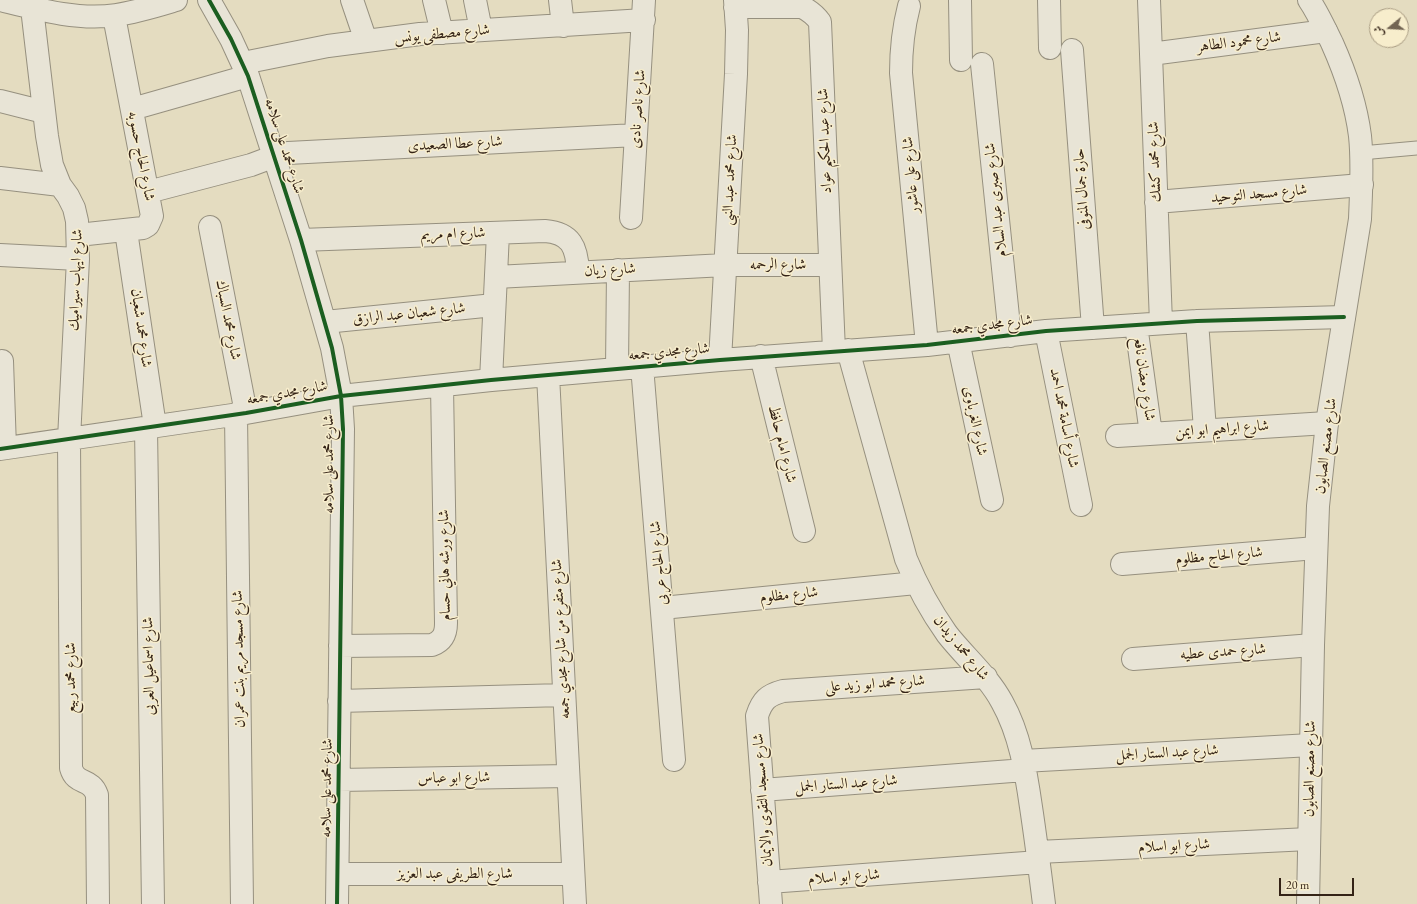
<!DOCTYPE html>
<meta charset="utf-8">
<style>
body{margin:0}
#map{position:relative;width:1417px;height:904px;overflow:hidden;background:#e4dcc0;font-family:"EB Garamond",Amiri,serif}
canvas{display:block}
.north{position:absolute;left:1369px;top:8px;width:40px;height:40px;box-sizing:border-box;background:#f7edcc;border:1px solid #a99c83;border-radius:50%;rotate:252deg;font-size:11px;font-weight:700;line-height:16px;text-align:center;color:#342316}
.north::after{content:'';display:block;margin:auto;width:14px;height:18px;background:#726452;clip-path:polygon(50% 0,100% 100%,50% 72%,0 100%)}
.scale{position:absolute;left:1279px;top:878px;width:75px;height:18px;box-sizing:border-box;border:2px solid #342316;border-top:0;padding-left:5px;font-size:12px;line-height:14px;white-space:nowrap;color:#342316;-webkit-text-stroke:3px #f7edcc;paint-order:stroke}
</style>
<div id="map">
<canvas width="1417" height="904"></canvas>
<div class="north">ش</div>
<div class="scale">20 m</div>
</div>
<script>
const c = document.querySelector('canvas').getContext('2d');
c.lineJoin = 'round';
function stroke(path, color, width, dash) { c.strokeStyle = color; c.lineWidth = width; c.lineCap = dash ? 'butt' : 'round'; c.setLineDash(dash || []); c.stroke(path); }
function drawText(font, color, halo, rows, align = 'center') {
  c.font = font + ' "EB Garamond",Amiri,serif'; c.lineWidth = 3; c.setLineDash([]); c.textBaseline = 'middle'; c.strokeStyle = halo; c.fillStyle = color; for (const [text, x, y, turn = 0] of rows) {
    c.save(); c.translate(x, y); c.rotate((+turn || 0) * Math.PI / 180); c.textAlign = isNaN(turn) ? turn : align; if (halo) c.strokeText(text, 0, 0); c.fillText(text, 0, 0); c.restore();
  }
}
const service = new Path2D(`
 M1361 153 1417 148`);
const minor = new Path2D(`
 M0 0C36 9 78 21 116 15 137 12 156 6 176 0
 M209 0 231 39 248 76 301 240 332 348 341 396 343 429 337 904
 M352 0 366 41
 M434 0 442 33
 M475 0 481 30
 M560 0 563 26
 M960 0 961 60
 M1049 0 1050 48
 M1149 0 1161 323
 M909 6C903 29 901 50 901 73L927 345
 M735 7H802C810 11 815 15 820 22L834 351
 M32 8 47 136 52 165 60 185 68 196 74 208 77 221 78 259 69 439 71 768C76 786 91 777 97 795L98 904
 M1072 50 1093 328
 M1151 54 1326 31
 M243 63 328 46 420 34 644 20
 M982 64 1010 336
 M0 101 44 112
 M132 109 248 76
 M0 178 60 185
 M148 192 251 165 275 156 288 153 636 135
 M1156 202 1362 185
 M631 218 644 0
 M210 227 246 413
 M126 231 155 426
 M78 235 143 228 148 225 152 216 114 16
 M301 240 545 231C571 233 577 247 578 272
 M0 255 78 259
 M496 277 725 265H830
 M1197 321 1205 430
 M325 322 494 305
 M1136 325 1151 434
 M1046 331 1081 505
 M958 341 992 500
 M848 350 906 559C917 586 930 610 947 634 965 657 988 676 1002 702 1020 734 1026 772 1031 807 1036 840 1040 872 1044 904
 M761 356 804 531
 M720 360 736 74 737 30 735 0
 M2 361 5 448
 M642 366 674 760
 M617 368 618 270
 M548 375 575 904
 M491 380 498 233
 M236 414 242 904
 M146 428 153 904
 M1117 436 1327 423
 M0 449 246 413 341 396 491 380 720 360 927 345 1046 331 1197 321 1344 317
 M1122 564 1316 548
 M662 608 916 583
 M340 646 432 645C443 641 446 634 446 623L442 386
 M1133 659 1313 645
 M339 701 564 695
 M1023 761 1311 745
 M339 780 568 776
 M762 790 1025 770
 M1038 852 1309 839
 M338 874H573
 M769 882 1039 862
 M771 904 757 716C762 700 768 695 783 691L986 677`);
const tertiary = new Path2D(`
 M1308 904 1313 645 1318 506 1327 423 1360 219C1361 191 1363 164 1360 136 1356 104 1345 72 1332 43 1325 29 1318 13 1309 0`);
stroke(service, '#96907f', 15);
stroke(minor, '#96907f', 24);
stroke(tertiary, '#96907f', 24);
stroke(service, '#e8e4d6', 13);
stroke(minor, '#e8e4d6', 22);
stroke(tertiary, '#e8e4d6', 22);
stroke(new Path2D(`
 M209 0 231 39 248 76 301 240 332 348 341 396 343 429 337 904
 M0 449 246 413 341 396 491 380 720 360 927 345 1046 331 1197 321 1344 317`), '#1b5e20', 4);
drawText('15px', '#342316', '#f7edcc', [
 ["شارع مصطفى يونس",442,34,-5],
 ["شارع محمود الطاهر",1239,42,-7],
 ["شارع ناصر نادى",638,109,-86],
 ["شارع عبد الحكيم عواد",825,141,-92],
 ["شارع عطا الصعيدى",455,144,-3],
 ["شارع محمد على سلامه",284,146,72],
 ["شارع الحاج حسوبه",141,156,79],
 ["شارع محمد كشك",1155,162,-92],
 ["شارع على عاشور",911,175,-95],
 ["شارع محمد عبد النبى",730,180,-87],
 ["حارة جمال المنوفى",1082,189,-94],
 ["شارع مسجد التوحيد",1259,194,-5],
 ["شارع صبرى عبد السلام",996,200,-96],
 ["شارع ام مريم",453,234,-2],
 ["شارع الرحمه",778,265],
 ["شارع زيان",610,270,-3],
 ["شارع ايهاب سيراميك",76,280,-88],
 ["شارع شعبان عبد الرازق",409,314,-6],
 ["شارع محمد السباك",228,320,79],
 ["شارع مجدي جمعه",992,325,-7],
 ["شارع محمد شعبان",141,328,82],
 ["شارع مجدي جمعه",669,352,-5],
 ["شارع رمضان نافع",1144,379,82],
 ["شارع مجدي جمعه",287,393,-10],
 ["شارع أسامة محمد احمد",1064,418,79],
 ["شارع الغرباوى",975,421,78],
 ["شارع ابراهيم ابو ايمن",1222,429,-4],
 ["شارع امام حافظ",782,444,76],
 ["شارع مصنع الصابون",1326,446,-83],
 ["شارع محمد على سلامه",329,464,-90],
 ["شارع الحاج مظلوم",1219,556,-5],
 ["شارع الحاج عربى",659,563,-95],
 ["شارع ورشه هاني حسام",445,565,-91],
 ["شارع مظلوم",789,595,-6],
 ["شارع متفرع من شارع مجدي جمعه",561,639,-93],
 ["شارع محمد زيدان",961,648,51],
 ["شارع حمدى عطيه",1223,652,-4],
 ["شارع مسجد مريم بنت عمران",239,659,-91],
 ["شارع اسماعيل العربى",149,666,-91],
 ["شارع محمد ربيع",71,678,-90],
 ["شارع محمد ابو زيد على",875,684,-4],
 ["شارع عبد الستار الجمل",1167,753,-3],
 ["شارع مصنع الصابون",1310,769,-89],
 ["شارع ابو عباس",454,778,-1],
 ["شارع عبد الستار الجمل",846,784,-4],
 ["شارع محمد على سلامه",327,788,-89],
 ["شارع مسجد التقوى والايمان",763,800,-94],
 ["شارع ابو اسلام",1174,846,-3],
 ["شارع الطريفى عبد العزيز",455,874],
 ["شارع ابو اسلام",844,877,-4]
]);
</script>
